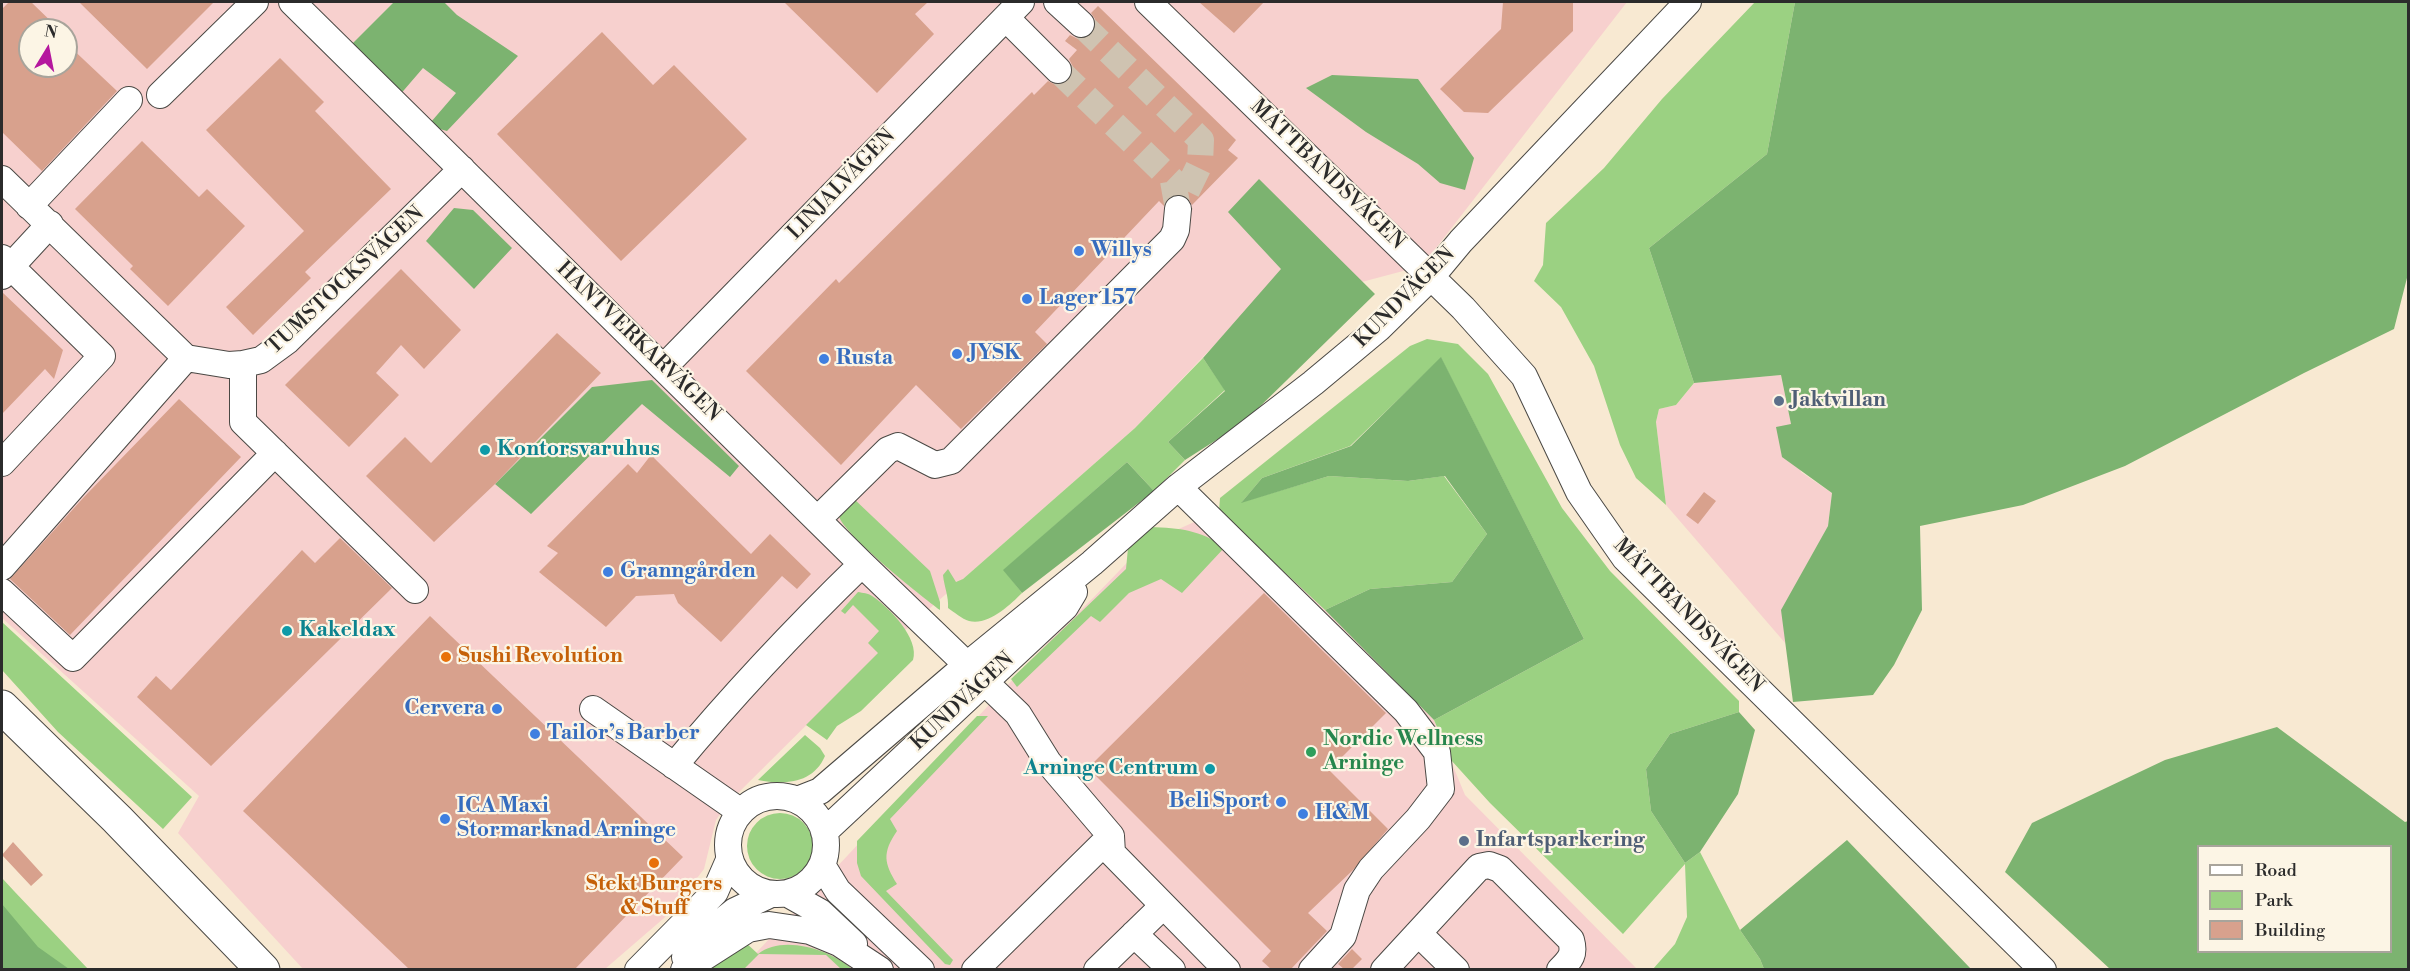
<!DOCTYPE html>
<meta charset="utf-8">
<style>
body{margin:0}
#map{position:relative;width:2410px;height:971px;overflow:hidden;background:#f8e9d2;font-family:"Libre Bodoni",serif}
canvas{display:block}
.frame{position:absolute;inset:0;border:3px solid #2b2b2b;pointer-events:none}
.legend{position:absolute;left:2197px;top:845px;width:195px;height:108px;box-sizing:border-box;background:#fcf5e5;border:2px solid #a8a49b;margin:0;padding:8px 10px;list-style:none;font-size:18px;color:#2b2b2b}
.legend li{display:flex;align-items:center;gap:12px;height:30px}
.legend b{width:30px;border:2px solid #a8a49b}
.north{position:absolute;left:18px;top:18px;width:60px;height:60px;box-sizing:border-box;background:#fcf5e5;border:2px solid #a8a49b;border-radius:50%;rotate:10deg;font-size:16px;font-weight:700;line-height:24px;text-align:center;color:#2b2b2b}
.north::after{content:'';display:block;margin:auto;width:21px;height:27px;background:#b5179e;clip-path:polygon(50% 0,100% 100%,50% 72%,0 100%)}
</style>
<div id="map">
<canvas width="2410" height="971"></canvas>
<div class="frame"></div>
<ul class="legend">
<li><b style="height:8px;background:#fff"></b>Road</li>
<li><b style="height:16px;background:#9bd182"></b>Park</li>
<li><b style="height:16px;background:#d8a18d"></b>Building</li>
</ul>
<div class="north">N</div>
</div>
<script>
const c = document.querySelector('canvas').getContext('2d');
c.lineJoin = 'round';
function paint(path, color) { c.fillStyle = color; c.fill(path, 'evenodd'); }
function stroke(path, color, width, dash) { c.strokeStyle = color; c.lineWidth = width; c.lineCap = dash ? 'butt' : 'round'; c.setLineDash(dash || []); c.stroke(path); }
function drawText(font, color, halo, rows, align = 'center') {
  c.font = font + ' "Libre Bodoni",serif'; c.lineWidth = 4.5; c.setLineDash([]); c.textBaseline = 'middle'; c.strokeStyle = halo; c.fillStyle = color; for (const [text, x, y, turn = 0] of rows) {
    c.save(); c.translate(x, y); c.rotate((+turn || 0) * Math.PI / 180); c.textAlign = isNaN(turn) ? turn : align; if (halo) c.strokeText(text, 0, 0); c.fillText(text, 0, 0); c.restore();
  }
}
paint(new Path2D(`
 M2 2H1627L1422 266 1245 313 1135 428 879 653 728 803 716 820 704 869 671 912 605 969H303L178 833 199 796 2 618ZM30 30H66V66H30Z
 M1781 375 1801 472 1832 493 1828 526 1782 610 1786 644 1666 505 1656 422 1659 409 1676 405 1694 383Z
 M1219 511 1325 610 1434 720 1465 795 1637 969 740 970 1049 641 1094 597 1145 544Z`), '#f7d0ce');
paint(new Path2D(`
 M1755 2H1795L1767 154 1649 248 1694 383 1676 405 1659 409 1656 422 1666 505 1636 478 1620 445 1594 366 1561 307 1534 281 1543 265 1546 223 1604 168 1662 99Z
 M1427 339 1458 344 1488 374 1562 508 1610 571 1739 701V712L1670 734 1646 769 1651 811 1685 863 1700 852 1740 930 1760 959 1764 969H1653L1675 944 1687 917 1685 864 1623 934 1490 803 1451 760 1434 720 1584 639 1441 358 1350 446 1262 478 1242 502 1329 476 1408 481 1444 476 1487 534 1452 582 1370 589 1325 610 1219 511 1220 498 1410 346Z
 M1203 358 1225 390 1168 442 1185 460 1154 491 1127 462 1004 570 1022 593C1010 605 988 626 969 621 962 619 954 612 948 608 949 597 944 586 943 575L948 569 956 582 963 579 1135 428Z
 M853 498 930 571 940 602V610C922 597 843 534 839 516 839 512 840 509 840 506Z
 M1150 527C1181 528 1199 530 1225 547L1182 593 1161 579 1129 593 1100 622 1091 616 1017 687 1011 679 1126 569 1128 548Z
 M858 592C863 593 868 593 872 596 889 607 920 639 913 660L861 711 837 726 827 740 806 725 878 653 868 643 879 631 853 605 845 614 841 611Z
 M2 622 192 797 163 829 58 732 2 670Z
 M977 716H988L890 819 897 831C882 853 884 863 897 884L886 891 953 960 950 965 945 964 861 876 857 863V841Z
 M805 735 820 748 825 756C813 784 784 785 758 780Z
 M747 846a33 33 0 1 1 66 0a33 33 0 1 1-66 0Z
 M2 878 14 891 88 969H2Z
 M744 941 758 954C783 934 831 950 852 969H841L826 955 759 954 744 969 703 970Z`), '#9bd182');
paint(new Path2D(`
 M394 2H444L457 15 518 56 447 131 436 128 431 122 456 93 423 68 398 97 347 49Z
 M1795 2H2408V274L2394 329 2304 373 2125 466 2023 505 1920 526 1922 610 1894 665 1873 695 1793 702 1781 610 1828 526 1832 493 1782 457 1776 427 1791 424 1781 375 1694 383 1649 248 1767 154Z
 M1332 75 1418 79 1474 158 1465 190 1440 183 1418 164 1366 132 1306 88Z
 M1259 179 1375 294 1243 423 1185 460 1168 442 1225 391 1203 358 1281 269 1228 212Z
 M454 208 473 210 512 248 474 289 426 241Z
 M1441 357 1584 639 1434 720 1325 610 1370 589 1452 582 1487 534 1445 476 1408 481 1329 476 1241 503 1262 478 1351 446Z
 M652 380 739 466 730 477 642 404 531 514 495 484 592 387Z
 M1127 462 1154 491 1022 593 1003 570Z
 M1739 712 1755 730 1738 794 1700 852 1685 863 1651 811 1646 769 1670 734Z
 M2277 727 2405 822 2408 821V969H2110L2005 872 2032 823 2165 760ZM2198 846H2390V952H2198Z
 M1847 840 1971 969H1764L1760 959 1740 930Z
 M2 904 38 947 69 969H2Z`), '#7cb370');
paint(new Path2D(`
 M9 2H31L60 30H30V66H66V43L117 91 42 171 2 132V9Z
 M79 2H214L147 69Z
 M784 2H928L915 14 934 34 877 93Z
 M1199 2H1264L1234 33Z
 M1503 2H1573V31L1488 113 1464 112 1440 89 1501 29Z
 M1098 6 1236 140 1228 150 1238 158 1192 205 1187 197 1180 194 1171 196 1164 206 1159 201 1035 332 1047 344 961 429 916 385 841 465 746 371 836 279 839 283 1032 92 1034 95 1048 81 1054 84 1061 85 1069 80 1072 74 1073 67 1069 59 1077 50 1065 41 1070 35 1078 39 1085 38 1092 35 1096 27 1095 19 1091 13Z
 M602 32 653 85 674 65 747 139 621 261 497 134Z
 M280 58 324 102 315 111 391 189 305 272 311 278 253 335 226 307 304 231 206 130Z
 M142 141 199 197 207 189 245 226 168 306 130 269 133 266 75 209Z
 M401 269 461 330 424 369 401 345 376 373 399 395 349 447 285 385Z
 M2 292 63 350 54 379 45 369 2 414Z
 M557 333 601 373 495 484 434 542 366 476 405 437 431 463Z
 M179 399 241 457 70 635 10 579 84 497Z
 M651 455 751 554 770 534 811 574 797 589 782 576 721 642 678 603 674 594 636 596 606 627 539 572 558 553 547 546 628 464 637 473Z
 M1704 492 1716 501 1698 524 1686 515Z
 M340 538 392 588 211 766 137 697 156 676 171 690 302 550 315 563Z
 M1264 593 1386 713 1329 770 1388 829 1353 870 1308 913 1327 931 1291 969H1271L1262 961 1271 951 1088 768Z
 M430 616 683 857 575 969H409L243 811Z
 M13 842 43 875 31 886 2 855Z
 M1352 949 1362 959 1352 969H1344L1338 964Z`), '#d8a18d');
stroke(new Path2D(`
 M1081 24 1201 140 1200 164 1178 209
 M1058 70 1173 181 1178 209`), '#cfc3b1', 26, [26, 13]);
const minor = new Path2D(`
 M292 2 862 564 1018 714 1048 762 1111 836 1112 853 1227 970
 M1057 2 1081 24
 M1148 2 1463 308 1524 376 1579 492 1625 558 2043 970
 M1006 18 1058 70
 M160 95 255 2
 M2 179 186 358 229 365 243 364 261 360 287 341 462 169
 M29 206 129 100
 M2 258 102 356 2 463
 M2 276 50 224
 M243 364V422L415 590
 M663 368 1021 2
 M1178 487 1406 711 1437 752 1441 789 1418 819 1371 869 1357 890 1343 936 1312 970
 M819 518 888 450 898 446 935 465 951 461 1172 239 1176 230 1178 209
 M2 567 186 358
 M2 592 73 658 275 453
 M593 709 741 812
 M674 766C733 695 796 628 862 564
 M728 845a49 49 0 1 1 98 0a49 49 0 1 1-98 0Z
 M797 800 820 791 967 665 1092 563 1178 487 1313 383 1379 328 1431 277 1461 241 1688 2
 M824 832 1065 607 1074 592
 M822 865 838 891 921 970
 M788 894 820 912 854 944
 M1134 934 1172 970
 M1419 934 1456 970
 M685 957 710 931 735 911 771 894
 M638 970 715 892 729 860
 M684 970 748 929 769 925 810 931 839 943 880 970
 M975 970 1111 836
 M1097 970 1163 906
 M1384 970 1479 867 1489 865 1500 869 1571 940C1575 954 1571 959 1560 970`);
const major = new Path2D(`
 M2 707 117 819 263 970`);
stroke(minor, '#4a4844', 28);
stroke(major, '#4a4844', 35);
stroke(minor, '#fff', 26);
stroke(major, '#fff', 33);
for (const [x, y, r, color] of [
 [1079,251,6,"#3f7fe0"],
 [1027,299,6,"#3f7fe0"],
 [957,354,6,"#3f7fe0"],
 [824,359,6,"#3f7fe0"],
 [1779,401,6,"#5c6f8a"],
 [485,450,6,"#0f9aa8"],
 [608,572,6,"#3f7fe0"],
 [287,631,6,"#0f9aa8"],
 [446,657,6,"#e8710a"],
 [497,709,6,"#3f7fe0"],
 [535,734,6,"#3f7fe0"],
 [1311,752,6,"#2e9e5b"],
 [1210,769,6,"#0f9aa8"],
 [1281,802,6,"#3f7fe0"],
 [1303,814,6,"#3f7fe0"],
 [445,819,6,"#3f7fe0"],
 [1464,841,6,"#5c6f8a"],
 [654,863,6,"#e8710a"]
]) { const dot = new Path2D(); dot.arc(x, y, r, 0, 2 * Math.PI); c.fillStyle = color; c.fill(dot); stroke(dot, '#fcf5e5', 2); }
drawText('21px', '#2b2b2b', '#fcf5e5', [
 ["MÅTTBANDSVÄGEN",1327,175,44],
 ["LINJALVÄGEN",842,185,-46],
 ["TUMSTOCKSVÄGEN",346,281,-43],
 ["KUNDVÄGEN",1405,298,-45],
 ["HANTVERKARVÄGEN",638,342,44],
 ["MÅTTBANDSVÄGEN",1688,616,46],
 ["KUNDVÄGEN",963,702,-43]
]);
drawText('bold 21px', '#366cbe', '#fcf5e5', [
 ["Willys",1091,251],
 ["Lager 157",1039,299],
 ["JYSK",969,354],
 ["Rusta",836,359],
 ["Granngården",620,572],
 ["Cervera",485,709,"right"],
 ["Tailor’s Barber",547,734],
 ["Beli Sport",1269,802,"right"],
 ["ICA Maxi",457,807],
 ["Stormarknad Arninge",457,831],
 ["H&M",1315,814]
], 'left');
drawText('bold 21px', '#4e5e75', '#fcf5e5', [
 ["Jaktvillan",1791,401],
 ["Infartsparkering",1476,841]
], 'left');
drawText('bold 21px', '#0d838f', '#fcf5e5', [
 ["Kontorsvaruhus",497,450],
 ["Kakeldax",299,631],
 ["Arninge Centrum",1198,769,"right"]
], 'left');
drawText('bold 21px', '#c56008', '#fcf5e5', [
 ["Sushi Revolution",458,657],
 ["Stekt Burgers",654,885,"center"],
 ["& Stuff",654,909,"center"]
], 'left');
drawText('bold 21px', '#27864d', '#fcf5e5', [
 ["Nordic Wellness",1323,740],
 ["Arninge",1323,764]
], 'left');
</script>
